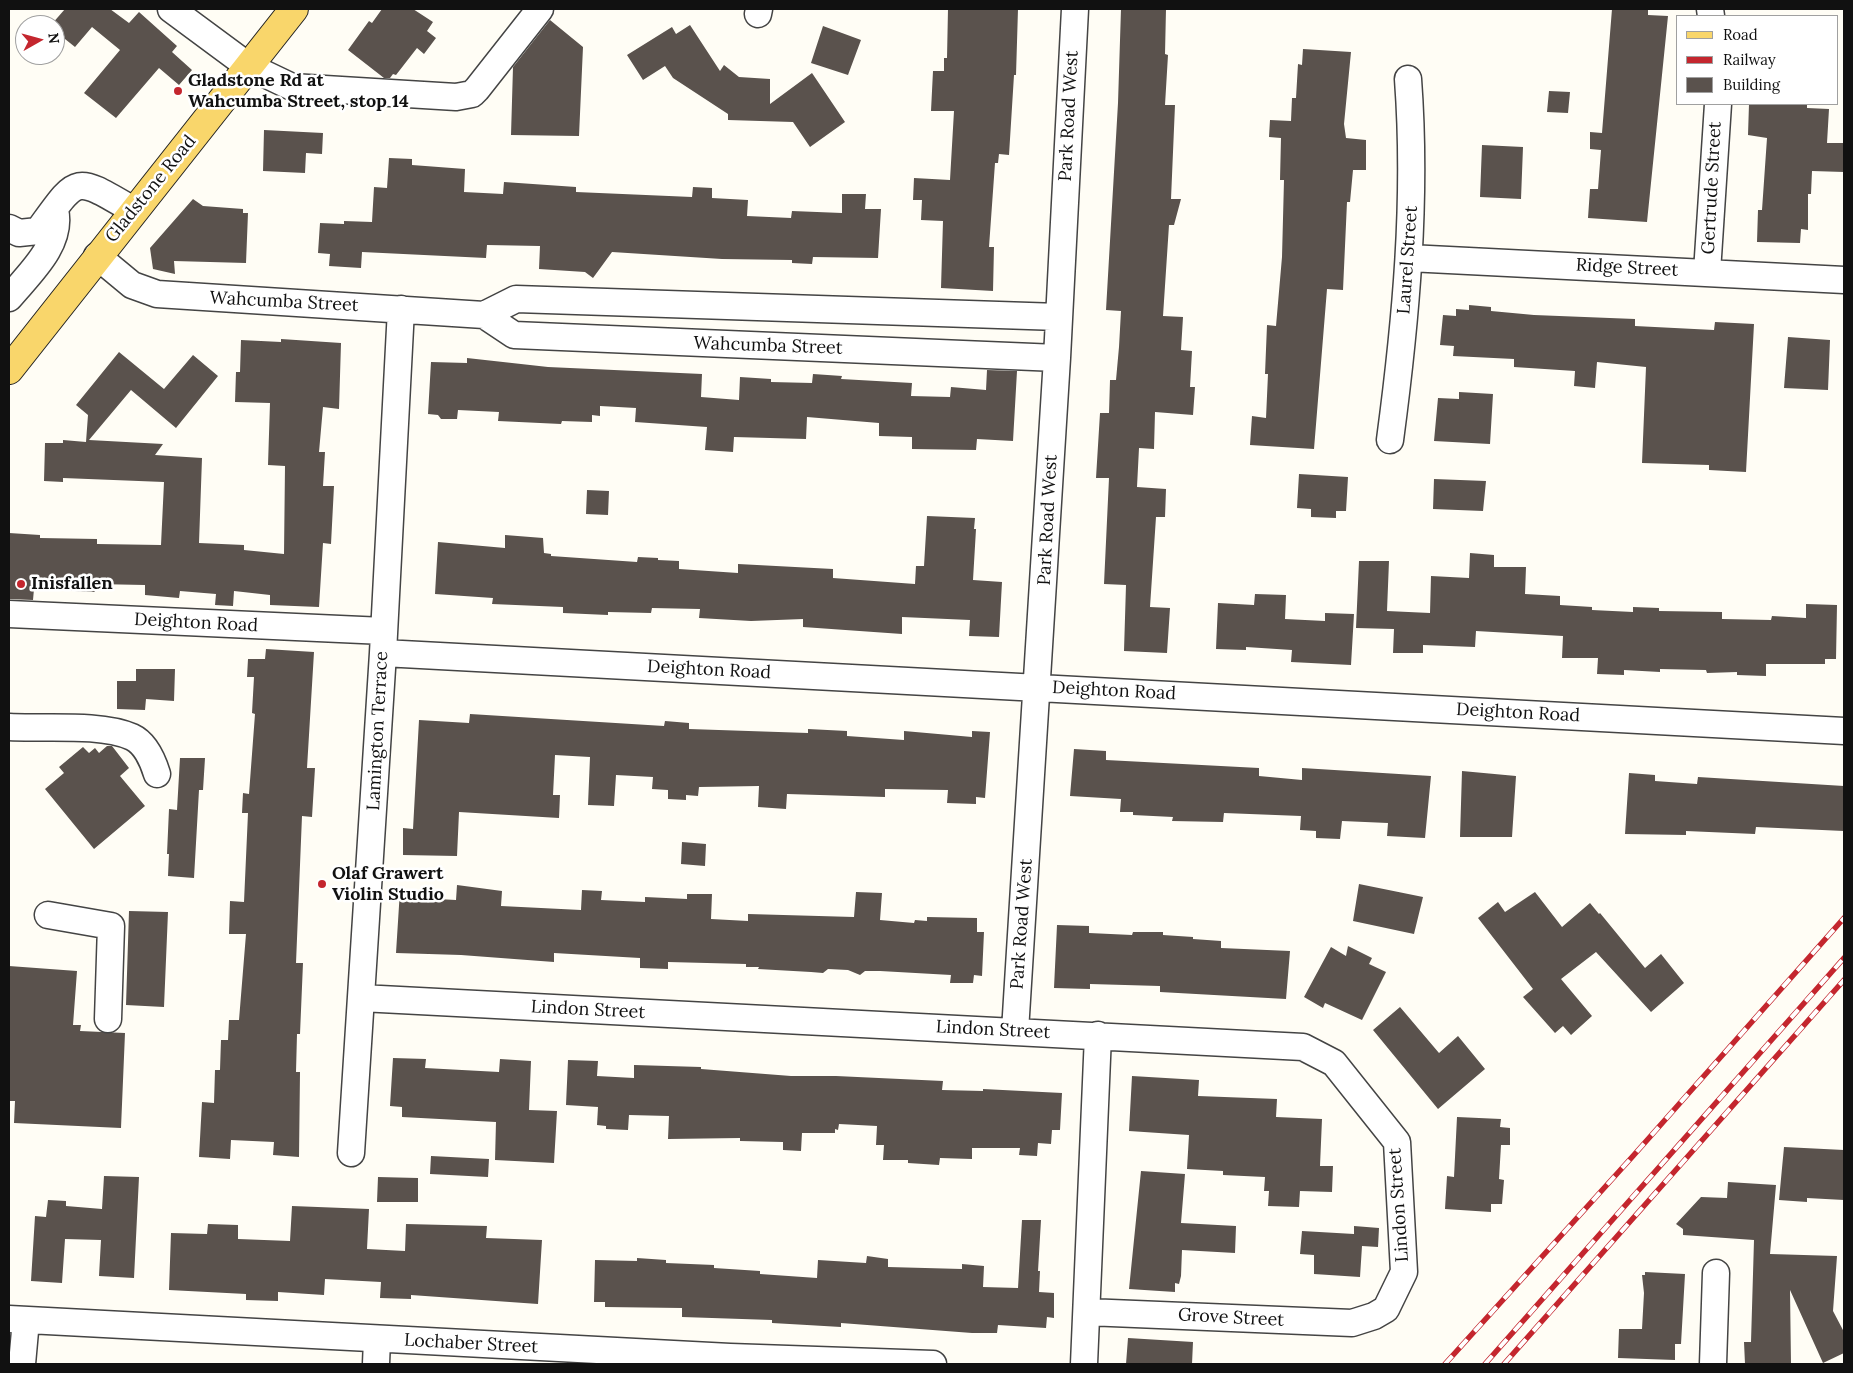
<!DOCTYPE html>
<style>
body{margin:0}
#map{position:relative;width:1853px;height:1373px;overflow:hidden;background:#fffdf5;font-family:Lora,serif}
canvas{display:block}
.frame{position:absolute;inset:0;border:10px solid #111;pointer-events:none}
.legend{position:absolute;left:1676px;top:15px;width:162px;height:90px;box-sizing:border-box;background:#fff;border:1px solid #a0a0a0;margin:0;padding:6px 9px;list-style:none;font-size:15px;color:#111}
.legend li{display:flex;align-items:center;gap:10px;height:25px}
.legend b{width:25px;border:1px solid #a0a0a0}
.north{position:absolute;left:15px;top:15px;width:50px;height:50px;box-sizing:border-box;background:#fff;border:1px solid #a0a0a0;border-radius:50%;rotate:83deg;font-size:14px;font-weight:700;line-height:20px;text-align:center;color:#111}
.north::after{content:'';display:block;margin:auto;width:18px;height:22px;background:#c4262e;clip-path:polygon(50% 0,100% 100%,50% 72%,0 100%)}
</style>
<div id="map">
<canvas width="1853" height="1373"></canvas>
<div class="frame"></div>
<ul class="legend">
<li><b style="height:6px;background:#f9d66b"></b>Road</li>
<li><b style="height:6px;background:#c4262e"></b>Railway</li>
<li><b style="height:14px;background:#5a524d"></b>Building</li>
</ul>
<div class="north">N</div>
</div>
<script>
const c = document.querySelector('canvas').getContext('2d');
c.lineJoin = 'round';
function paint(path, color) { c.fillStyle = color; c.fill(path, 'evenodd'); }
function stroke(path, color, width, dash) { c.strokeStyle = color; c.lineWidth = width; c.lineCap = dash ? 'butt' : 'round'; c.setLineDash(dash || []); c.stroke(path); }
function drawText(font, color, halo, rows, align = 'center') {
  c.font = font + ' Lora,serif'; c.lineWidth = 5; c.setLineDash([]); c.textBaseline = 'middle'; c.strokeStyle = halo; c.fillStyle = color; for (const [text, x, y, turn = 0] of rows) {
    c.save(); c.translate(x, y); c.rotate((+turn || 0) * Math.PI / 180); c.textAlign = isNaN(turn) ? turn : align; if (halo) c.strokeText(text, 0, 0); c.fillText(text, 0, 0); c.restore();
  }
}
paint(new Path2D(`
 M65 9H110L129 23 139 12 177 46 172 52 192 70 179 85 159 68 116 118 84 93 120 50 92 27 75 47 55 31V25H51Z
 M382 9H413L433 22 427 31 436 38 424 54 417 48 396 75 393 74 390 78H384L348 50 369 21 372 23Z
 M948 9H1018L1016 75H1014L1009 155 999 154 998 163H995L989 247H994L993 291 941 288 943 221 921 220 922 200H913L914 178 950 180 954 111H931L933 71H944V58H947Z
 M1121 9H1166L1165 54 1168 55 1165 105H1175L1171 199H1181L1174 225H1169L1163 316 1183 317 1181 350 1192 351 1190 387H1195L1193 415 1155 412 1154 449 1139 448 1137 487 1166 489 1165 517H1156L1150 607 1170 608 1167 653 1124 651 1126 585 1104 584 1109 478H1096L1100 413H1109L1110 380H1116L1119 347 1121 311 1106 310 1118 103Z
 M1612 9H1648V15L1668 16 1647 222 1588 218 1590 189H1598L1601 150 1590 149V132L1602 133Z
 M550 20 583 47 579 136 511 135 513 67Z
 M690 25 720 71 724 65 739 77 770 79V104L812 73 845 122 810 147 793 122 728 120V114L673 78 665 66 643 80 627 55 672 27 676 34Z
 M823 26 861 40 848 75 811 63Z
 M1303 49 1351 52 1344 124 1346 138 1366 140V170H1353L1350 202H1347L1343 290 1327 289 1314 449 1250 445 1252 416 1266 418 1268 374H1265L1267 325 1276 326 1282 257 1284 180H1280L1281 138 1269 137 1270 120 1291 121 1292 98H1296L1298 64 1302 65Z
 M1549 91 1570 92 1568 113 1547 112Z
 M1749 104H1807V108L1829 109 1827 143H1844V172L1812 171 1811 194H1808V230L1801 229 1800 243 1757 242 1758 210H1762L1767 138 1748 135Z
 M264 130 323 133 322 154 306 153 305 173 263 171Z
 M1482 145 1523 147 1521 199 1480 197Z
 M389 158 412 159V165L465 169 464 192 503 194 504 182 576 187V192L692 197 693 187 712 188V198L748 200 747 216 791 218 792 211 842 213V194H866L865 209H881L878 258 813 257 812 264 792 263V260L722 259 612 252 593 278 585 272 539 269 540 246 487 245 486 258 362 252 361 268 329 266 330 254 318 253 320 223 344 224V221L372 222 374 187 387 188Z
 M193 199 203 206 243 209V213H248L246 263 174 261 175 274 153 269 150 248Z
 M1469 305 1491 307V311L1534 315 1635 319V326L1714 330 1715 322 1754 324 1746 472 1709 470V465L1642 463 1646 367 1597 362 1595 388 1574 386 1575 371 1514 367V359L1453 356 1454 346 1440 345 1443 315 1456 316V309L1469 310Z
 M1788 337 1830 340 1828 390 1784 388Z
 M281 339 341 343 339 409 323 407 319 452H325L323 486H334L331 544 323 543 319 607 270 605V595L234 591 233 606 215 605 216 594 180 591 179 598 145 595V585L95 584V592L34 589 33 600 9 599V533L40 535V538L97 539V544L161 545 164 482 63 478V482L44 481 45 443H63V440L86 442 88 415 76 405 119 352 164 389 193 355 218 376 176 428 131 390 89 440 163 444 155 455 202 458 199 543 244 545V550L284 554 285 466 268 465 270 403 235 402 236 372H240L241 340 281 342Z
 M467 358 548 367 702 374 701 397 739 400 740 377 771 379V382L812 383 813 374 842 376 841 379 912 383 911 396 950 397 951 387 986 390 987 370 1017 371 1013 441 977 439 976 450 912 449V437L879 436V423L807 417 806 439 734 437 733 452 705 450 707 427 635 422 636 408 600 406V416L592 415V422L562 421 561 424 498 421 499 412 458 410 457 419H441L438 415 428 414 431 362 467 363Z
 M1459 392 1493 394 1490 444 1434 441 1438 398 1459 399Z
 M1299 474 1348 477 1346 511H1336V518L1311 517V509L1297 508Z
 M1434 479 1486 481 1483 511 1433 509Z
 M587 490 609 491 608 515 586 514Z
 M927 516 975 518 974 529H976L973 580 1002 582 999 637 969 636 970 620 902 617V634L803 627V619L751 621 699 618 700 609 652 608 651 613 608 612V615L563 613V607L492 604 493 598 435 594 438 542 505 548V535L543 538 544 553 551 554V556L637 562 638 557 658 558V560L679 561V569L738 573V564L833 569V578L915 584 916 566H924Z
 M1470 553 1494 555V567H1526L1525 594 1560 596V605L1592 607V610L1633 612V607L1659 608V611L1722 612V619L1771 620 1772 616 1806 618V604L1837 605 1836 659H1825V664H1766V676L1737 675V672L1707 673 1706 670 1660 669V672L1624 670V675L1597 674 1598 658H1562L1563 636 1476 631 1475 647 1423 645V653H1393L1394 629 1356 628 1359 561H1389L1387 611 1430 613 1431 576 1469 578Z
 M1255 594 1286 595 1285 619 1325 621V613L1354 614 1351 665 1291 662 1292 650 1246 647V650L1216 649 1218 603 1254 605Z
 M266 649 314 652 307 768H315L312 817 302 816 296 963H303L300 1034H297L296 1072H300L299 1157 273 1155 274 1142 231 1140 230 1159 199 1157 202 1102 214 1103 215 1070H220L221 1040H228L229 1020H239L246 934H229L230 901 244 902 248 813H242L243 793 249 794 255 714 252 713 254 677H247L248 659H265Z
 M136 669H175L174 701 146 699 145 710 117 709V681H136Z
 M470 714 664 726 665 721 689 723V729L808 733V729L847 731V736L904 740V731L972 737V731L990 732 985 798 976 797V804L947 803 948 790 885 789V797L787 794 786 809 758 807 759 786 699 787 698 796 686 795V800L668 799V790L652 789 653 777 616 775 614 806 588 805 590 757 555 755 553 795H560L559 818 459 812 457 856 403 855V828L413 829 419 720 469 723Z
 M107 746H112L129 768 120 776 145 806 94 849 45 789 64 773 59 767 83 747 89 753 95 748 99 753Z
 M1074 749 1106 751V760L1259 768V776L1302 780V768L1431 776 1425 838 1387 836 1388 823 1342 821 1340 839 1316 838V831L1300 830 1301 816 1224 813 1223 822 1172 821 1173 817 1133 815V812H1120L1121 799 1070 796Z
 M180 758H205L203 790H199L194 878 168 876 169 854H167L169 809 177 810Z
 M1462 771 1516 776 1512 837H1460Z
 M1629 773 1655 775V781L1697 784 1698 777 1844 786V831L1756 827 1755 834 1686 831V835L1625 834Z
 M682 842 706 844 705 866 681 864Z
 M1359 884 1423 897 1414 934 1353 921Z
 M457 885 502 891 501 906 581 910 582 890 602 891 601 900 645 902V897L687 899V894H712L711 919 748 921V914L854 917 856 892 882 893 880 920 914 923 915 920 927 921V917L977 918V932H984L982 976 974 975 973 983H950L951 975 880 971H865L860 975 848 970 828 969 823 973 811 972 758 969 759 967H746V964L668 962V969L640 968V958L554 953V962L461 955 396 953 400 890 418 891 417 898 456 900Z
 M1535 892 1562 927 1590 903 1599 914 1600 913 1645 968 1661 954 1684 983 1651 1012 1596 952 1561 979 1592 1016 1571 1035 1563 1026 1555 1033 1523 997 1533 989 1478 918 1498 902 1505 912Z
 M129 911 168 912 164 1007 126 1005Z
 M1057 925 1089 926V933L1132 935 1133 932H1163V935L1193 937V939L1221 941V948L1290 951 1286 999 1160 992V986L1090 984V989L1054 988Z
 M1348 946 1372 958 1369 964 1386 972 1362 1020 1325 1003 1323 1008 1304 997 1331 947 1346 956Z
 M9 966 77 971 73 1025H81L80 1031 125 1033 121 1128 14 1123 15 1101H9Z
 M1400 1007 1439 1053 1458 1036 1485 1069 1438 1109 1373 1030Z
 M393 1058 426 1059 425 1068 499 1072 500 1059 531 1061 529 1110 557 1111 554 1163 495 1160 496 1122 402 1117V1107L390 1106Z
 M568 1060 598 1061 597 1076 634 1078V1065L701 1067V1069L791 1076H836L943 1081 942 1090 983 1091V1089L1062 1093 1060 1130H1052L1051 1144 1038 1143 1037 1156 1019 1155 1020 1148H972V1159L940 1158 939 1165 908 1163V1160H883L884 1145H876L877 1126 839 1124 838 1130 835 1129V1133H802L801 1151 783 1150V1142L740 1141V1138L668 1139 669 1116 629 1115 628 1130 606 1129V1126L597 1125 598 1107 566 1105Z
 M1132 1076 1199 1080 1198 1096 1277 1099 1276 1117 1322 1119 1320 1166H1333L1332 1192 1300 1191 1299 1207 1268 1206 1269 1191H1264L1265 1177 1223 1175V1171L1187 1169 1189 1135 1129 1131Z
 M1457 1117 1501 1119 1500 1127 1510 1128V1145H1501L1499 1179 1504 1180 1502 1204H1491V1212L1445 1209 1447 1176 1454 1177Z
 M1784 1147 1844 1150V1200L1807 1198V1202L1779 1200Z
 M431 1156 489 1159 488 1177 430 1174Z
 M1141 1171 1185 1174 1181 1223 1236 1226 1235 1253 1182 1250 1181 1276 1179 1284 1175 1283V1292L1129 1289Z
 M104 1176 139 1177 134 1278 99 1276 101 1240 65 1239 62 1283 31 1281 35 1216 46 1217 48 1200 66 1201V1206L102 1209Z
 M378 1177 418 1178V1202H377Z
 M1728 1182 1776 1185 1770 1254 1837 1256 1833 1311 1844 1332V1353L1823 1363 1790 1290 1791 1364H1745L1744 1342H1751L1754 1240 1683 1235V1229L1676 1224 1701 1197 1727 1198Z
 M292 1206 369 1209 367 1249 405 1251 406 1224 487 1226 486 1238 542 1240 538 1304 411 1295V1299L380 1298 381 1282 325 1279 324 1295 278 1292V1301L246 1300V1294L169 1290 171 1233 207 1234 208 1224 238 1225V1239L290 1241Z
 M1022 1220H1041L1038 1271H1040L1039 1292 1054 1293V1318L1047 1317 1046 1328 998 1325 997 1333H972L841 1323V1327L807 1325 772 1323V1320L682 1317V1308L605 1307V1302H594L595 1260 637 1261V1258L666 1260V1263L714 1265V1268L760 1271V1274L817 1278 818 1260 866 1263 867 1256 888 1259V1267L962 1269V1264L984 1266 983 1287 1018 1288Z
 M1354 1226 1379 1228 1378 1247 1362 1246 1360 1277 1314 1274V1255L1300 1254 1302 1231 1354 1234Z
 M1645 1272 1685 1274 1681 1344H1675V1360L1618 1358 1619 1329H1642L1644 1293 1642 1275H1645Z
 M1128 1338 1193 1342 1192 1364H1126Z`), '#5a524d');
const minor = new Path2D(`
 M171 9 248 66 292 87 456 97 472 94 477 89 540 9
 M1710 9 1711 16
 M758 14 759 9
 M9 228 19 233 38 231C79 175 73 175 133 210
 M97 256 132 285 157 294 484 315 514 335 1057 358
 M1409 258 1844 280
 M1707 272 1718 104
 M9 298C29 274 63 244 55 210
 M484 315 516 299 1059 317
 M1390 440C1406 320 1417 200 1408 79
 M9 614 384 631
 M383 653 1844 731
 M9 727C43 729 101 723 132 737 145 743 153 761 157 774
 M48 915 111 926 108 1019
 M361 998 1303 1047 1334 1063 1397 1142 1404 1272 1386 1309 1374 1316 1352 1323 1087 1312
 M1015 1031 1057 358 1075 9
 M351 1153 383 653 401 309
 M9 1319 730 1357 933 1364
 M22 1364 26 1320
 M376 1364 377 1339
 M1084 1364 1098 1035
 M1713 1364 1716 1273`);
const major = new Path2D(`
 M9 370 294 9`);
stroke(minor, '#444', 29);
stroke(major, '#222', 30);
stroke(minor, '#fff', 26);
stroke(major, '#f9d66b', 28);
const rail = new Path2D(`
 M1445 1364 1633 1156 1844 918
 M1485 1364 1844 958
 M1504 1364 1844 980`);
stroke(rail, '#c4262e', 5.5);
stroke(rail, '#fff', 4, [11]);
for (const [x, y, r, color] of [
 [178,91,5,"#c4262e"],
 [21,584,5,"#c4262e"],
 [322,884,5,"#c4262e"]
]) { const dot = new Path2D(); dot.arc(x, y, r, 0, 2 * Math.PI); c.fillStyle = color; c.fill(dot); stroke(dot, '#fff', 2); }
drawText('bold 18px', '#111', '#fff', [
 ["Gladstone Rd at",188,81],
 ["Wahcumba Street, stop 14",188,102],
 ["Inisfallen",31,584],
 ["Olaf Grawert",332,874],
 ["Violin Studio",332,895]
], 'left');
drawText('18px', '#111', '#fff', [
 ["Park Road West",1069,116,-87],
 ["Gertrude Street",1712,188,-87],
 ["Gladstone Road",151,189,-51],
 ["Laurel Street",1408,260,-86],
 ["Ridge Street",1627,268,3],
 ["Wahcumba Street",284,302,3],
 ["Wahcumba Street",768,346,2],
 ["Park Road West",1048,520,-87],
 ["Deighton Road",196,623,3],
 ["Deighton Road",709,670,3],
 ["Deighton Road",1114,691,3],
 ["Deighton Road",1518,713,3],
 ["Lamington Terrace",378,731,-87],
 ["Park Road West",1022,924,-86],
 ["Lindon Street",588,1010,3],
 ["Lindon Street",993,1030,3],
 ["Lindon Street",1399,1205,-94],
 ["Grove Street",1231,1318,3],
 ["Lochaber Street",471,1344,3]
]);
</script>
